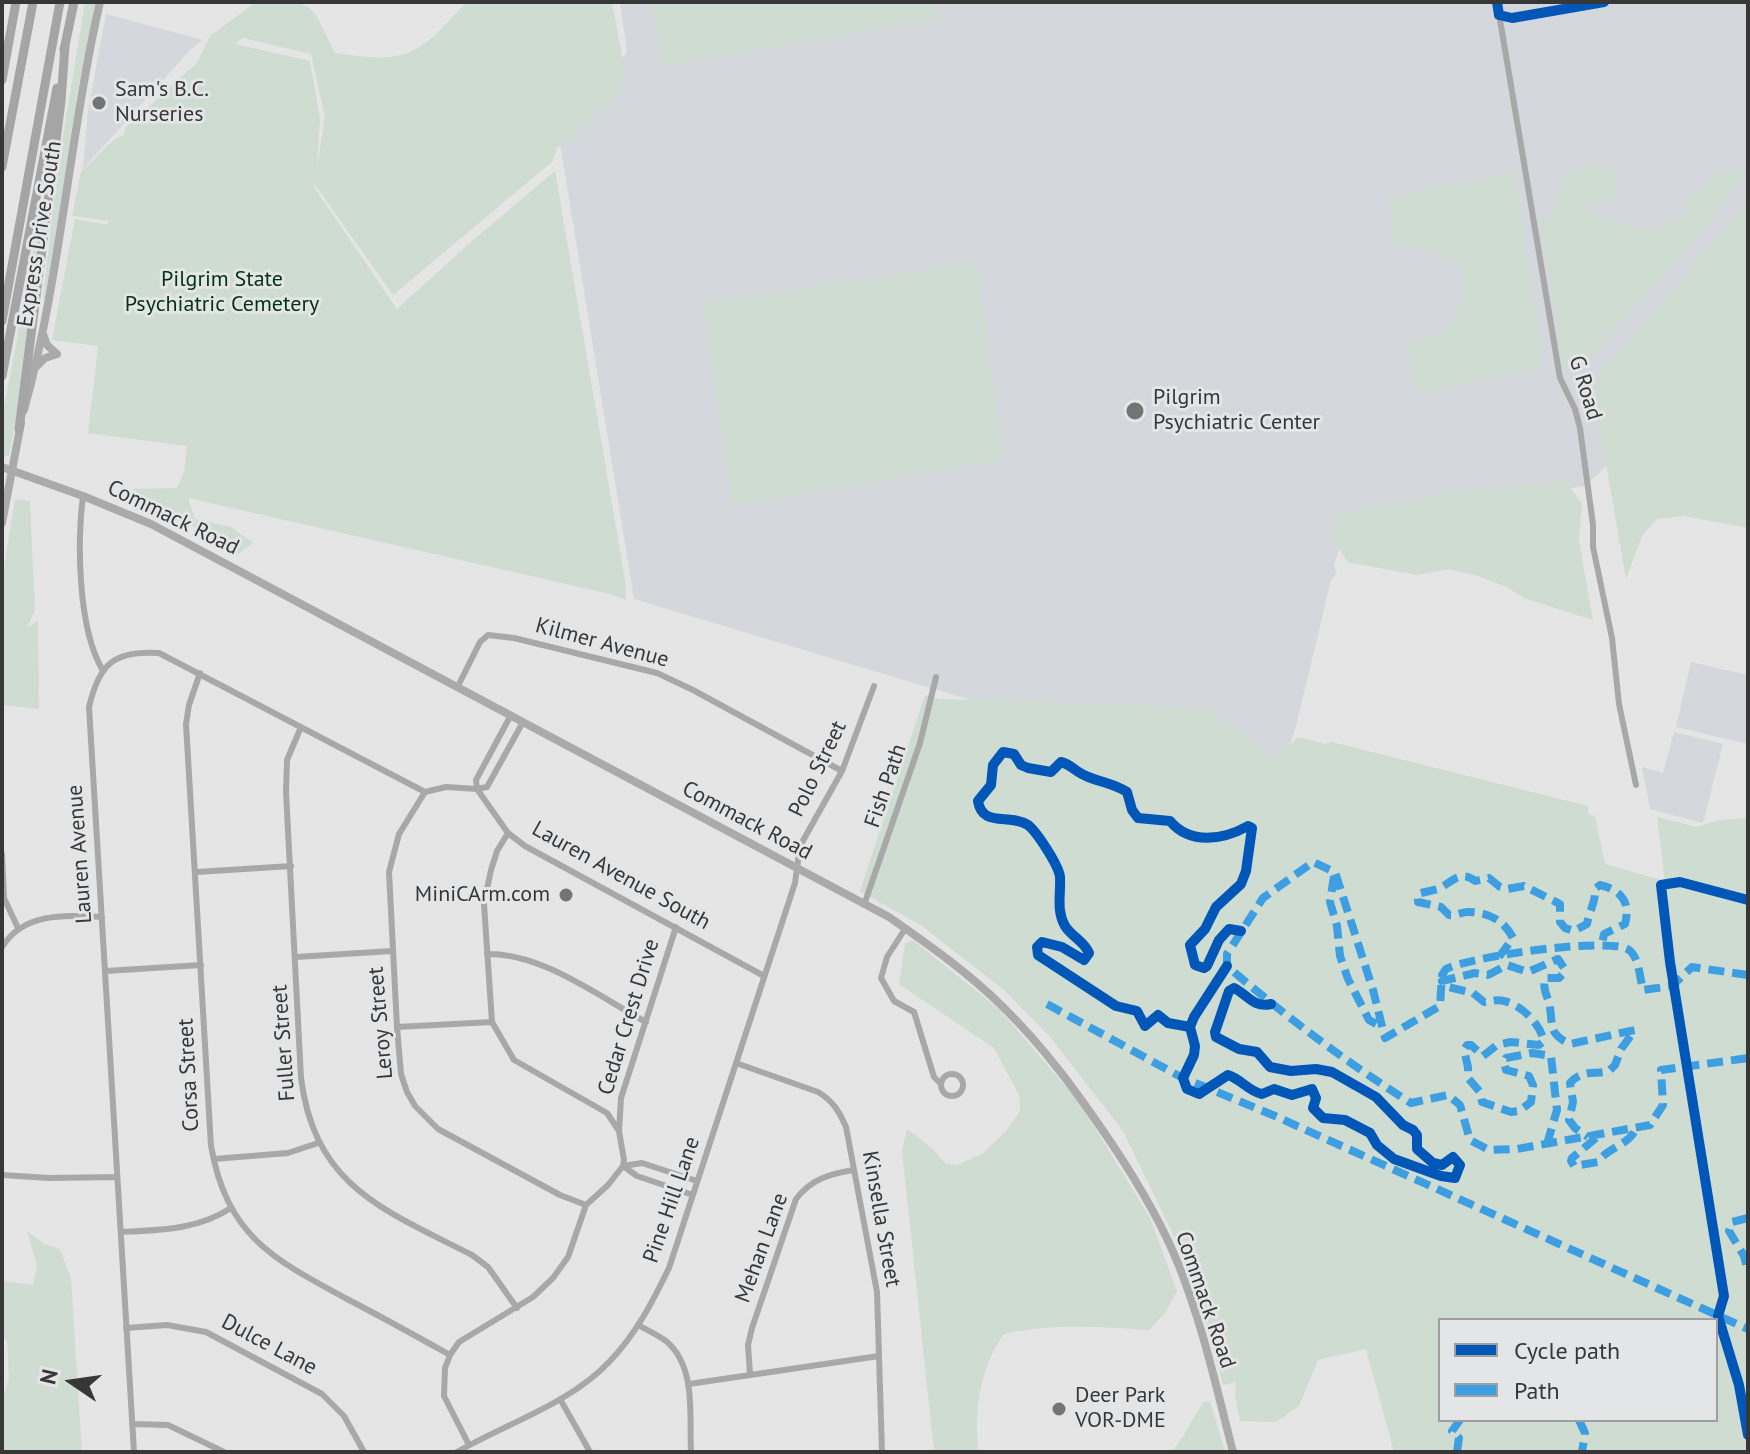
<!DOCTYPE html>
<style>
body{margin:0}
#map{position:relative;width:1750px;height:1454px;overflow:hidden;background:#e5e5e5;font-family:"PT Sans",sans-serif}
canvas{display:block}
.frame{position:absolute;inset:0;border:4px solid #373738;pointer-events:none}
.legend{position:absolute;left:1438px;top:1318px;width:280px;height:104px;box-sizing:border-box;background:#e4e5e6;border:2px solid #9f9fa0;margin:0;padding:10px 14px;list-style:none;font-size:24px;color:#373738}
.legend li{display:flex;align-items:center;gap:16px;height:40px}
.legend b{width:40px;border:2px solid #9f9fa0}
.north{position:absolute;left:32px;top:1342px;width:80px;height:80px;-webkit-text-stroke:6px #e4e5e6;paint-order:stroke;rotate:283deg;font-size:22px;font-weight:700;line-height:32px;text-align:center;color:#373738}
.north::after{content:'';display:block;margin:auto;width:28px;height:36px;background:#373738;clip-path:polygon(50% 0,100% 100%,50% 72%,0 100%)}
</style>
<div id="map">
<canvas width="1750" height="1454"></canvas>
<div class="frame"></div>
<ul class="legend">
<li><b style="height:10px;background:#0057b8"></b>Cycle path</li>
<li><b style="height:10px;background:#3e9ee2"></b>Path</li>
</ul>
<div class="north">N</div>
</div>
<script>
const c = document.querySelector('canvas').getContext('2d');
c.lineJoin = 'round';
function paint(path, color) { c.fillStyle = color; c.fill(path, 'evenodd'); }
function stroke(path, color, width, dash) { c.strokeStyle = color; c.lineWidth = width; c.lineCap = dash ? 'butt' : 'round'; c.setLineDash(dash || []); c.stroke(path); }
function drawText(font, color, halo, rows, align = 'center') {
  c.font = font + ' "PT Sans",sans-serif'; c.lineWidth = 6; c.setLineDash([]); c.textBaseline = 'middle'; c.strokeStyle = halo; c.fillStyle = color; for (const [text, x, y, turn = 0] of rows) {
    c.save(); c.translate(x, y); c.rotate((+turn || 0) * Math.PI / 180); c.textAlign = isNaN(turn) ? turn : align; if (halo) c.strokeText(text, 0, 0); c.fillText(text, 0, 0); c.restore();
  }
}
paint(new Path2D(`
 M620 2H1748V335L1585 486 1347 519 1334 566 1337 573 1331 580 1296 726 1282 769 1024 716 634 599 560 143 627 52Z
 M106 14 203 40 191 49 83 169 88 111Z
 M1691 662 1748 675V744L1676 727Z
 M1674 732 1723 744 1703 823 1650 809 1642 767 1663 773Z`), '#d4d7db');
paint(new Path2D(`
 M85 2H96L78 88 50 285 45 300 43 299 56 180Z
 M256 2C316 2 309 0 335 53 358 56 388 62 410 52 432 43 450 18 467 2H612L624 66 623 90 574 138 557 148 553 161 393 295 315 185 314 187 397 309 472 241 555 171 625 580 626 600 610 594 188 498 195 519 231 527 253 543 238 554 132 489 177 488 184 472 187 446 88 433 98 346 52 340 75 219 107 225 109 221 72 216 81 171C96 161 107 140 124 135L125 128 197 63 210 36ZM243 38 311 54 325 117 317 167 320 119 310 61 235 44Z
 M652 2H935L937 19 662 66Z
 M1590 162 1608 169 1617 177 1613 202H1590L1588 214 1625 226 1659 227 1682 217 1693 195 1725 170 1745 173 1699 236 1585 363 1564 372 1541 221 1550 218 1567 176Z
 M1515 171 1543 367 1416 393 1407 342 1442 334C1462 311 1470 294 1459 264L1432 250 1393 242 1389 198Z
 M43 202 45 203 24 373 9 456H2V418Z
 M1747 203 1748 528 1684 516 1657 519 1642 536 1626 579 1595 401 1602 392 1597 388 1594 382Z
 M977 262 1004 459 733 506 703 303Z
 M1565 480 1582 504 1579 541 1593 620 1524 598 1507 587 1478 576 1449 569 1417 575 1347 562 1331 535 1340 514 1437 494Z
 M15 499 30 501 35 610 27 628 38 621 39 709 2 705V579Z
 M925 695 940 699 1206 707 1275 759 1298 737 1326 744 1332 742 1588 806V814L1595 816 1605 864 1665 881 1657 817 1696 827 1719 820 1748 818V1452H1394L1366 1349 1318 1360 1299 1406 1276 1422 1240 1421 1235 1394 1236 1382 1223 1385 1197 1291 1183 1255 1123 1131 1051 1038 1005 991 922 926 860 891ZM1440 1320H1716V1420H1440Z
 M913 940 1000 1010 1080 1103 1150 1218 1177 1291 1165 1313 1149 1330C1100 1327 1052 1323 1004 1334 980 1367 973 1413 979 1452H934L902 1151 907 1129 932 1148 946 1164 957 1165 982 1154 1007 1130 1020 1111 1019 1095 994 1048 899 984 905 944Z
 M27 1231 44 1244 60 1249 71 1279 82 1452H2V1400L9 1378 7 1341 2 1338V1281L33 1285 37 1265Z
 M1210 1401 1225 1452H1171C1186 1436 1191 1419 1204 1402Z`), '#cfdcd1');
stroke(new Path2D(`
 M1497 2 1560 378 1575 409 1580 428 1593 525V547L1612 638 1619 704 1636 785
 M83 496C77 544 78 627 102 669
 M200 673 189 705 186 724 211 1146C227 1236 273 1259 347 1299 382 1317 416 1336 450 1355
 M458 686 480 642 488 635 514 638 657 673 693 690 842 771
 M301 727 287 760 286 792 301 1078C315 1187 384 1210 472 1255L488 1267 517 1308
 M477 789 508 833 525 846 764 976
 M477 789 476 780 511 715
 M425 792 399 834 389 872 397 1027 401 1074 407 1092 415 1106 438 1129 560 1195 586 1205
 M508 833 497 851 491 870 484 904 492 1022 514 1060 607 1113 619 1131
 M2 854 4 898 18 928
 M197 872 291 866
 M864 905 920 743 936 677
 M905 929 887 957 881 978 894 1001 914 1012 934 1077 940 1083
 M2 947C24 912 65 915 102 917
 M487 954C542 953 598 996 646 1022
 M296 957 392 951
 M106 971 201 965
 M397 1027 492 1022
 M736 1063 818 1092C833 1101 839 1111 846 1127L877 1292 882 1452
 M941 1085a11 11 0 1 1 22 0a11 11 0 1 1-22 0Z
 M214 1159 288 1153 318 1143
 M623 1166 624 1160 619 1131 621 1098 676 927
 M623 1166 637 1176 693 1195
 M2 1175 49 1178 117 1177
 M121 1232C160 1230 197 1230 231 1208
 M638 1325C647 1330 658 1335 666 1341 697 1367 689 1416 691 1452
 M126 1328 167 1325 206 1332 322 1394 344 1416 364 1452
 M750 1374 748 1345 752 1328 796 1199C811 1179 830 1174 853 1170
 M689 1384 879 1356
 M560 1399 590 1452
 M132 1424 168 1425 224 1452
 M469 1445 444 1396 445 1368 450 1355 459 1342 533 1297 553 1278 568 1257 586 1205 608 1185 623 1166 642 1163 697 1181
 M134 1452 89 707C99 664 114 650 159 653L425 792 446 787 477 789 487 787 523 722
 M457 1452C507 1423 570 1404 610 1361 636 1334 653 1301 669 1268L795 883 800 846 842 771 874 686`), '#a8a8a8', 6);
stroke(new Path2D(`
 M36 367 45 358 57 354 47 345 43 334
 M24 410C61 276 69 137 100 2
 M2 467 83 496 151 524 889 917C929 945 969 973 1003 1007 1045 1048 1079 1095 1112 1144 1138 1183 1162 1223 1179 1266 1203 1326 1217 1390 1233 1452
 M2 523 21 423`), '#aaa', 8);
stroke(new Path2D(`
 M64 50 74 2
 M2 80 16 2
 M2 167 33 2
 M2 321 60 2
 M2 376 57 88
 M19 429 61 101 65 46`), '#a5a5a5', 9);
stroke(new Path2D(`
 M1334 876 1330 902 1337 926 1340 956 1348 979 1369 1020 1382 1027
 M1499 957 1513 938C1504 920 1488 912 1468 912 1461 912 1456 916 1449 915L1441 907 1418 902V894C1424 892 1431 891 1438 889 1451 883 1460 869 1475 881L1489 878 1500 887 1507 889 1524 886 1560 904V922L1565 928 1574 931 1587 924C1589 911 1596 902 1595 889L1600 885C1621 890 1631 902 1625 924L1604 934 1602 944
 M1748 975 1692 967 1672 986 1643 990C1640 979 1639 957 1629 950 1610 936 1468 957 1446 969L1442 975 1440 1006 1385 1038 1373 990 1335 872 1313 862 1263 898 1227 954V966C1285 1016 1346 1062 1411 1103L1448 1095 1460 1105 1470 1140 1489 1150 1517 1149 1650 1125 1663 1105 1661 1070 1748 1058
 M1047 1004 1181 1077 1275 1116 1748 1329
 M1596 1138 1572 1158 1571 1161 1574 1166 1598 1162C1609 1146 1627 1147 1636 1129
 M1547 1144 1557 1110 1551 1056 1532 1053 1506 1058 1504 1062 1506 1070 1529 1076 1533 1085 1531 1102 1519 1111 1511 1112 1482 1102 1480 1092 1468 1078V1067L1464 1050 1467 1045H1471L1483 1056 1497 1045 1511 1042 1539 1045 1544 1041C1540 1024 1522 1005 1504 1001 1498 999 1491 1001 1484 1002L1473 993 1448 987 1442 981 1475 973 1488 975 1507 965 1528 972 1558 959 1564 968V973L1559 978H1545C1542 993 1549 996 1550 1008 1553 1028 1549 1034 1570 1044L1635 1030 1621 1049 1615 1065 1609 1071C1595 1075 1582 1069 1570 1083L1573 1102 1569 1120 1575 1128 1588 1137
 M1748 1218 1732 1222 1729 1231 1744 1256 1748 1272
 M1579 1420 1585 1433 1582 1452
 M1457 1452 1459 1438 1452 1431 1460 1420`), '#3e9ee2', 8, [16, 8]);
stroke(new Path2D(`
 M1497 2 1499 15 1512 18 1604 2
 M1748 900 1680 882 1661 885 1670 962 1724 1296 1718 1316 1739 1385 1748 1435
 M1227 966 1194 1017 1190 1027 1195 1046 1194 1055 1183 1078 1187 1089 1199 1094 1228 1075C1241 1079 1248 1091 1262 1094L1274 1089 1292 1095 1312 1089 1316 1098 1313 1108 1323 1118 1345 1120 1370 1133 1377 1145 1394 1159 1441 1176 1455 1178 1460 1165 1453 1157 1442 1165 1433 1163 1417 1149V1135L1413 1130 1403 1125 1376 1097 1332 1072 1316 1069 1291 1071 1270 1067 1257 1052 1239 1049 1216 1037 1215 1032 1229 991 1234 988C1248 995 1253 1008 1271 1004
 M1190 1027 1168 1023 1158 1015 1145 1026 1137 1011 1116 1006 1038 955 1037 947 1042 942 1062 947 1084 960 1089 953C1084 941 1072 937 1065 926 1056 910 1061 894 1060 877 1059 866 1037 832 1028 825 1010 813 982 828 978 801L991 785 993 765 1003 752 1014 754 1021 765 1028 768 1051 772 1061 762C1070 764 1075 771 1084 775 1098 782 1113 783 1127 792L1132 810 1138 818 1170 821C1190 845 1223 840 1248 826L1252 828 1246 871 1241 884 1216 907 1205 929 1190 945 1195 965 1204 968 1207 966 1219 940 1229 929 1241 931`), '#0057b8', 10);
for (const [x, y, r, color] of [
 [99,103,8,"#747475"],
 [1135,411,10,"#747475"],
 [566,895,8,"#747475"],
 [1059,1409,8,"#747475"]
]) { const dot = new Path2D(); dot.arc(x, y, r, 0, 2 * Math.PI); c.fillStyle = color; c.fill(dot); stroke(dot, '#e4e5e6', 3); }
drawText('22px', '#373738', '#e4e5e6', [
 ["Sam's B.C.",115,90],
 ["Nurseries",115,115],
 ["Pilgrim",1153,398],
 ["Psychiatric Center",1153,423],
 ["MiniCArm.com",550,895,"right"],
 ["Deer Park",1075,1396],
 ["VOR-DME",1075,1421]
], 'left');
drawText('22px', '#373738', '#e4e5e6', [
 ["Express Drive South",40,234,-81],
 ["G Road",1585,388,73],
 ["Commack Road",173,518,26],
 ["Kilmer Avenue",602,643,15],
 ["Polo Street",818,769,-64],
 ["Fish Path",886,786,-71],
 ["Commack Road",747,821,28],
 ["Lauren Avenue",80,854,-94],
 ["Lauren Avenue South",621,876,29],
 ["Cedar Crest Drive",629,1017,-73],
 ["Leroy Street",381,1023,-95],
 ["Fuller Street",284,1043,-94],
 ["Corsa Street",189,1075,-93],
 ["Pine Hill Lane",672,1200,-71],
 ["Kinsella Street",881,1219,80],
 ["Mehan Lane",762,1248,-70],
 ["Commack Road",1205,1300,71],
 ["Dulce Lane",269,1345,28]
]);
drawText('22px', '#003410', '#e4e5e6', [
 ["Pilgrim State",222,280],
 ["Psychiatric Cemetery",222,305]
]);
</script>
